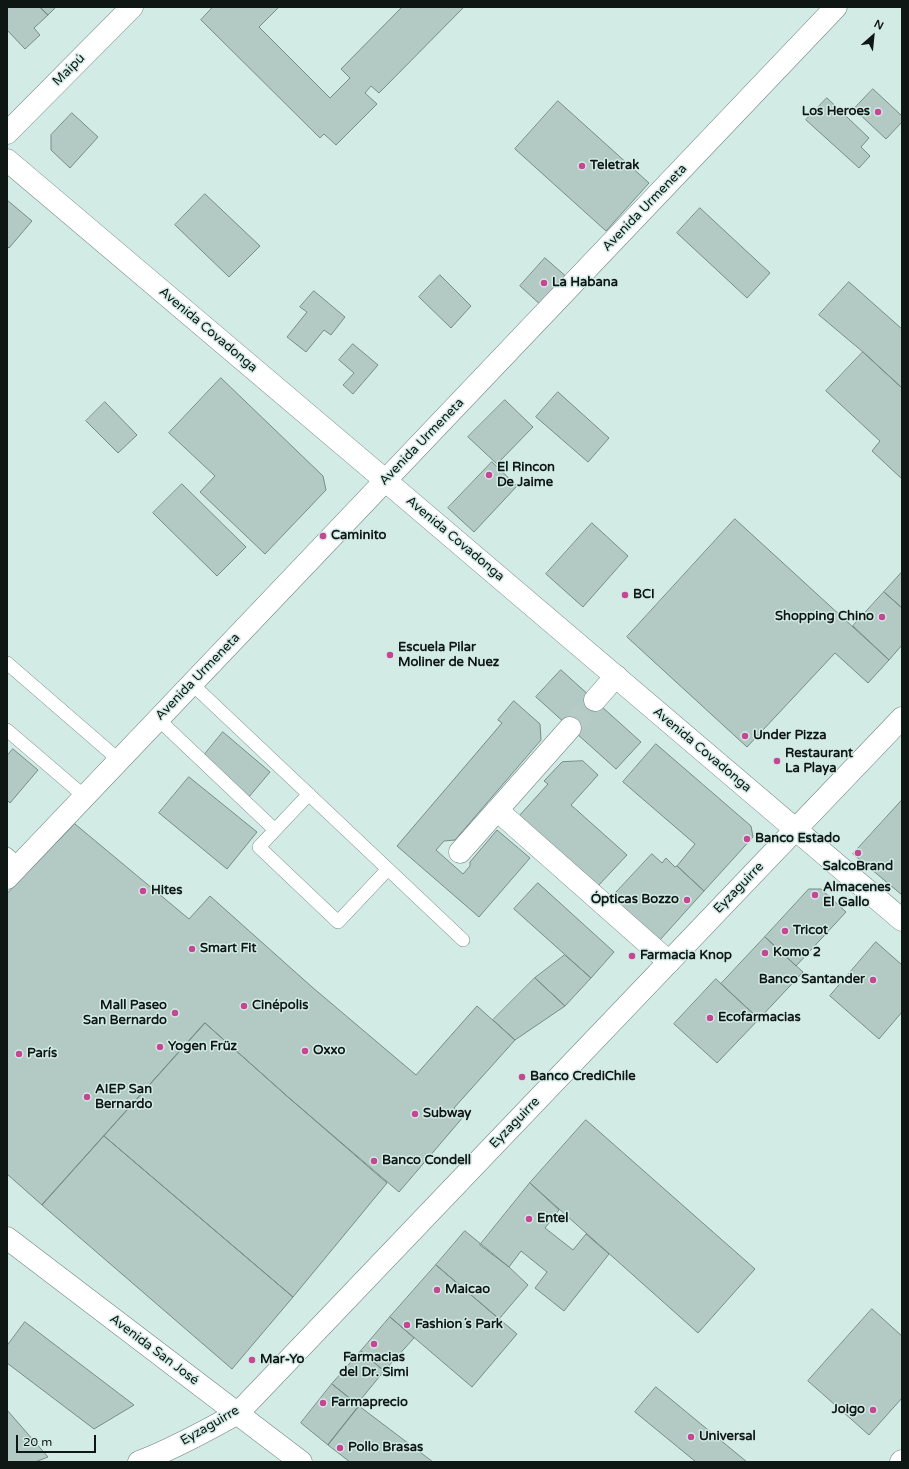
<!DOCTYPE html>
<meta charset="utf-8">
<style>
body{margin:0}
#map{position:relative;width:909px;height:1469px;overflow:hidden;background:#d3ebe5;font-family:"Varela Round",sans-serif}
canvas{display:block}
.frame{position:absolute;inset:0;border:8px solid #0f1715;pointer-events:none}
.north{position:absolute;left:853px;top:16px;width:40px;height:40px;-webkit-text-stroke:3px #d3ebe5;paint-order:stroke;rotate:27deg;font-size:11px;font-weight:700;line-height:16px;text-align:center;color:#0f1715}
.north::after{content:'';display:block;margin:auto;width:14px;height:18px;background:#0f1715;clip-path:polygon(50% 0,100% 100%,50% 72%,0 100%)}
.scale{position:absolute;left:16px;top:1435px;width:80px;height:18px;box-sizing:border-box;border:2px solid #0f1715;border-top:0;padding-left:5px;font-size:12px;line-height:14px;white-space:nowrap;color:#0f1715;-webkit-text-stroke:3px #d3ebe5;paint-order:stroke}
</style>
<div id="map">
<canvas width="909" height="1469"></canvas>
<div class="frame"></div>
<div class="north">N</div>
<div class="scale">20 m</div>
</div>
<script>
const c = document.querySelector('canvas').getContext('2d');
c.lineJoin = 'round';
function paint(path, color) { c.fillStyle = color; c.fill(path, 'evenodd'); }
function stroke(path, color, width, dash) { c.strokeStyle = color; c.lineWidth = width; c.lineCap = dash ? 'butt' : 'round'; c.setLineDash(dash || []); c.stroke(path); }
function drawText(font, color, halo, rows, align = 'center') {
  c.font = font + ' "Varela Round",sans-serif'; c.lineWidth = 3; c.setLineDash([]); c.textBaseline = 'middle'; c.strokeStyle = halo; c.fillStyle = color; for (const [text, x, y, turn = 0] of rows) {
    c.save(); c.translate(x, y); c.rotate((+turn || 0) * Math.PI / 180); c.textAlign = isNaN(turn) ? turn : align; if (halo) c.strokeText(text, 0, 0); c.fillText(text, 0, 0); c.restore();
  }
}
const building = new Path2D(`
 M7 7H40L48 15 34 28 40 35 25 49 7 30Z
 M40 7H56L48 15Z
 M213 7H279L259 27 330 98 350 78 341 69 402 7H464L379 93 371 86 365 93 377 104 336 145 324 134 320 138 201 20Z
 M873 89 902 116V122L886 139 854 109Z
 M827 98 869 138 861 147 870 156 859 168 806 120Z
 M558 101 649 183 606 231 515 149Z
 M72 113 98 137 70 168 51 150V135Z
 M205 194 260 246 229 277 175 225Z
 M7 200 32 221 9 248 7 246Z
 M700 208 770 273 747 298 677 233Z
 M545 258 569 279 543 307 520 286Z
 M440 275 471 306 451 328 419 297Z
 M849 282 902 329V388L863 352 819 315Z
 M314 291 345 317 331 335 324 330 306 352 287 337 307 312 300 307Z
 M353 344 378 365 353 394 343 385 354 373 339 360Z
 M863 352 902 388V479L872 451 880 441 826 391Z
 M221 378 323 476 326 490 265 554 200 492 215 476 169 433Z
 M558 392 609 438 588 462 536 417Z
 M505 400 533 427 497 464 468 437Z
 M105 402 137 435 118 453 86 421Z
 M492 462 517 486 474 532 448 508Z
 M182 484 246 547 217 576 153 513Z
 M735 519 889 660 868 683 835 653 747 747 627 637Z
 M592 523 628 556 583 607 546 574Z
 M902 572V608L884 592Z
 M884 592 902 608V645L889 660 853 626Z
 M561 670 641 742 616 769 536 697Z
 M514 701 540 724 541 740 455 840 444 841 436 850 463 874 470 866V862L497 830 530 858 479 917 397 846 502 723 498 720Z
 M223 732 270 772 248 798 201 759Z
 M656 744 751 826 753 837 704 891 677 866 695 844 623 782Z
 M13 749 38 770 10 803 7 800V756Z
 M583 761 598 775 571 805 627 855 597 887 519 816 548 784 544 781 562 762Z
 M189 777 257 832 227 869 159 813Z
 M902 800V895L853 854Z
 M75 824 189 919 210 896 312 987 416 1075 477 1006 515 1040 454 1108 464 1116 399 1192 288 1097 205 1023 42 1205 7 1174V894Z
 M652 854 662 863 666 858 675 867 677 866 704 891 659 941 611 898Z
 M538 883 614 952 591 978 514 909Z
 M809 889H821L846 912 796 966 765 937Z
 M765 937 803 972 759 1019 721 984Z
 M876 942 902 965V1012L879 1039 830 996Z
 M565 955 591 978 565 1006 535 978Z
 M535 978 565 1006 515 1040 493 1020Z
 M716 979 759 1019 717 1063 674 1024Z
 M205 1023 288 1097 387 1183 293 1297 104 1136Z
 M586 1120 755 1269 698 1333 530 1183Z
 M104 1136 293 1297 232 1369 42 1205Z
 M530 1183 559 1210 545 1228 573 1250 586 1234 609 1254 564 1311 535 1288 547 1272 521 1251 509 1267 480 1245Z
 M465 1231 509 1267 528 1285 499 1319 436 1265Z
 M436 1265 517 1334 472 1387 390 1317Z
 M872 1309 902 1336V1398L869 1435 808 1381Z
 M390 1317 414 1338 384 1371 361 1351Z
 M25 1322 134 1405 94 1429 7 1363V1346Z
 M361 1351 384 1371 357 1404 332 1384Z
 M332 1384 359 1406 328 1445 301 1423Z
 M656 1387 747 1462H696L635 1412Z
 M359 1406 433 1462H350L328 1445Z
 M7 1410 48 1457 35 1462H7Z`);
paint(building, '#b2c9c4');
stroke(building, '#768c87', 1);
stroke(new Path2D(`
 M570 728 595 700`), '#b6cbc6', 22, [22, 11]);
const lane = new Path2D(`
 M7 663 119 760
 M192 684 463 940
 M158 719 275 830
 M7 730 84 796
 M309 794 259 847 338 922 388 869
 M7 854 19 865`);
const street = new Path2D(`
 M595 700 616 676
 M497 810 669 962
 M460 852 570 728`);
const secondary = new Path2D(`
 M7 133 132 7
 M7 160 366 464 902 920
 M7 878 836 7
 M7 1238 301 1462
 M139 1462C173 1449 206 1431 238 1413L902 718
 M901 1462 902 1461`);
stroke(lane, '#718681', 14);
stroke(street, '#718681', 23);
stroke(secondary, '#718681', 23);
stroke(lane, '#fff', 13);
stroke(street, '#fff', 22);
stroke(secondary, '#fff', 22);
for (const [x, y, r, color] of [
 [878,112,4,"#c54794"],
 [582,166,4,"#c54794"],
 [544,283,4,"#c54794"],
 [489,475,4,"#c54794"],
 [323,536,4,"#c54794"],
 [625,595,4,"#c54794"],
 [882,617,4,"#c54794"],
 [390,655,4,"#c54794"],
 [745,736,4,"#c54794"],
 [777,761,4,"#c54794"],
 [747,839,4,"#c54794"],
 [858,853,4,"#c54794"],
 [143,891,4,"#c54794"],
 [815,895,4,"#c54794"],
 [687,900,4,"#c54794"],
 [785,931,4,"#c54794"],
 [192,949,4,"#c54794"],
 [765,953,4,"#c54794"],
 [632,956,4,"#c54794"],
 [873,980,4,"#c54794"],
 [244,1006,4,"#c54794"],
 [175,1013,4,"#c54794"],
 [710,1018,4,"#c54794"],
 [160,1047,4,"#c54794"],
 [305,1051,4,"#c54794"],
 [19,1054,4,"#c54794"],
 [522,1077,4,"#c54794"],
 [87,1097,4,"#c54794"],
 [415,1114,4,"#c54794"],
 [374,1161,4,"#c54794"],
 [529,1219,4,"#c54794"],
 [437,1290,4,"#c54794"],
 [407,1325,4,"#c54794"],
 [374,1344,4,"#c54794"],
 [252,1360,4,"#c54794"],
 [323,1403,4,"#c54794"],
 [873,1410,4,"#c54794"],
 [691,1437,4,"#c54794"],
 [340,1448,4,"#c54794"]
]) { const dot = new Path2D(); dot.arc(x, y, r, 0, 2 * Math.PI); c.fillStyle = color; c.fill(dot); stroke(dot, '#d3ebe5', 1.5); }
drawText('13px', '#0f1715', '#d3ebe5', [
 ["Maipú",69,70,-45],
 ["Avenida Urmeneta",645,208,-46],
 ["Avenida Covadonga",208,330,40],
 ["Avenida Urmeneta",422,442,-46],
 ["Avenida Covadonga",455,539,40],
 ["Avenida Urmeneta",198,677,-46],
 ["Avenida Covadonga",702,750,40],
 ["Eyzaguirre",739,888,-46],
 ["Eyzaguirre",515,1123,-46],
 ["Avenida San José",154,1350,37],
 ["Eyzaguirre",210,1426,-30]
]);
drawText('bold 13px', '#0f1715', '#d3ebe5', [
 ["Los Heroes",870,112,"right"],
 ["Teletrak",590,166],
 ["La Habana",552,283],
 ["El Rincon",497,468],
 ["De Jaime",497,483],
 ["Caminito",331,536],
 ["BCI",633,595],
 ["Shopping Chino",874,617,"right"],
 ["Escuela Pilar",398,648],
 ["Moliner de Nuez",398,663],
 ["Under Pizza",753,736],
 ["Restaurant",785,754],
 ["La Playa",785,769],
 ["Banco Estado",755,839],
 ["SalcoBrand",858,867,"center"],
 ["Almacenes",823,888],
 ["El Gallo",823,903],
 ["Hites",151,891],
 ["Ópticas Bozzo",679,900,"right"],
 ["Tricot",793,931],
 ["Smart Fit",200,949],
 ["Komo 2",773,953],
 ["Farmacia Knop",640,956],
 ["Banco Santander",865,980,"right"],
 ["Mall Paseo",167,1006,"right"],
 ["San Bernardo",167,1021,"right"],
 ["Cinépolis",252,1006],
 ["Ecofarmacias",718,1018],
 ["Yogen Früz",168,1047],
 ["Oxxo",313,1051],
 ["París",27,1054],
 ["Banco CrediChile",530,1077],
 ["AIEP San",95,1090],
 ["Bernardo",95,1105],
 ["Subway",423,1114],
 ["Banco Condell",382,1161],
 ["Entel",537,1219],
 ["Maicao",445,1290],
 ["Fashion´s Park",415,1325],
 ["Farmacias",374,1358,"center"],
 ["del Dr. Simi",374,1373,"center"],
 ["Mar-Yo",260,1360],
 ["Farmaprecio",331,1403],
 ["Joigo",865,1410,"right"],
 ["Universal",699,1437],
 ["Pollo Brasas",348,1448]
], 'left');
</script>
